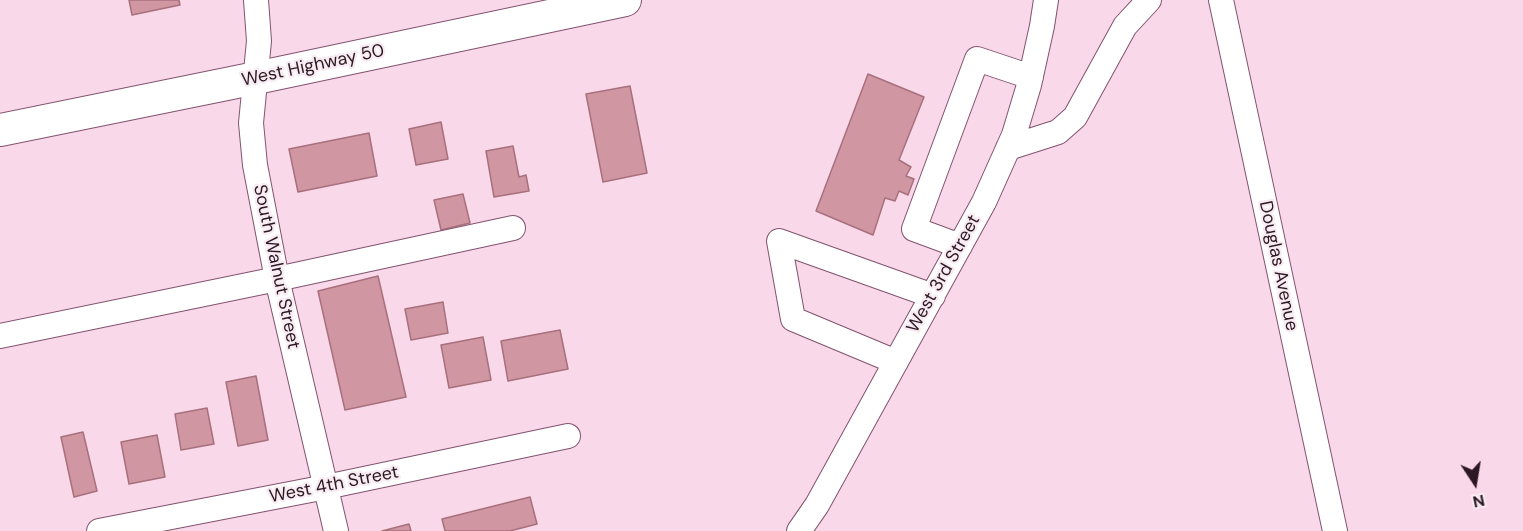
<!DOCTYPE html>
<style>
body{margin:0}
#map{position:relative;width:1523px;height:531px;overflow:hidden;background:#f9d8ea;font-family:"DM Sans",sans-serif}
canvas{display:block}
.north{position:absolute;left:1445px;top:453px;width:60px;height:60px;-webkit-text-stroke:4px #f8ecf2;paint-order:stroke;rotate:168deg;font-size:16px;font-weight:700;line-height:24px;text-align:center;color:#2b1823}
.north::after{content:'';display:block;margin:auto;width:21px;height:27px;background:#2b1823;clip-path:polygon(50% 0,100% 100%,50% 72%,0 100%)}
</style>
<div id="map">
<canvas width="1523" height="531"></canvas>
<div class="north">N</div>
</div>
<script>
const c = document.querySelector('canvas').getContext('2d');
c.lineJoin = 'round';
function paint(path, color) { c.fillStyle = color; c.fill(path, 'evenodd'); }
function stroke(path, color, width, dash) { c.strokeStyle = color; c.lineWidth = width; c.lineCap = dash ? 'butt' : 'round'; c.setLineDash(dash || []); c.stroke(path); }
function drawText(font, color, halo, rows, align = 'center') {
  c.font = font + ' "DM Sans",sans-serif'; c.lineWidth = 4.5; c.setLineDash([]); c.textBaseline = 'middle'; c.strokeStyle = halo; c.fillStyle = color; for (const [text, x, y, turn = 0] of rows) {
    c.save(); c.translate(x, y); c.rotate((+turn || 0) * Math.PI / 180); c.textAlign = isNaN(turn) ? turn : align; if (halo) c.strokeText(text, 0, 0); c.fillText(text, 0, 0); c.restore();
  }
}
const building = new Path2D(`
 M129 0H179L180 5 132 15Z
 M868 74 924 97 899 160 911 167 906 176 914 179 908 195 899 191 895 201 885 198 873 235 816 211Z
 M630 86 647 173 603 182 586 94Z
 M441 122 448 159 416 165 409 129Z
 M369 133 377 176 298 192 289 149Z
 M513 146 519 177 526 175 529 191 494 197 486 151Z
 M463 194 470 223 441 230 434 200Z
 M378 276 406 397 345 410 318 291Z
 M443 302 448 333 411 340 405 309Z
 M560 330 568 369 508 381 501 341Z
 M483 337 491 380 449 388 441 345Z
 M256 376 268 440 238 446 226 382Z
 M207 408 214 444 181 450 175 414Z
 M83 432 97 491 74 497 61 437Z
 M157 435 165 477 129 484 121 442Z
 M530 497 537 524 510 531H445L442 519Z
 M409 524 411 531H382Z`);
paint(building, '#d096a2');
stroke(building, '#a8707d', 1.5);
const minor = new Path2D(`
 M256 0 259 41 251 123 255 165 277 279 336 531
 M1221 0 1335 531
 M1008 148 1058 132 1075 117 1125 26 1149 0
 M960 246 914 229 977 59 1031 77
 M0 336 277 279 513 228
 M896 362 793 319 779 241 933 296
 M99 531 326 487 568 436
 M799 531 817 505 984 202 1014 135 1029 85 1042 26 1046 0`);
const major = new Path2D(`
 M0 130 256 78 625 0`);
stroke(minor, '#82536e', 26);
stroke(major, '#82536e', 34);
stroke(minor, '#fff', 24);
stroke(major, '#fff', 32);
drawText('18px', '#2b1823', '#f8ecf2', [
 ["West Highway 50",313,66,-12],
 ["Douglas Avenue",1278,266,78],
 ["South Walnut Street",276,267,78],
 ["West 3rd Street",944,274,-61],
 ["West 4th Street",334,485,-11]
]);
</script>
